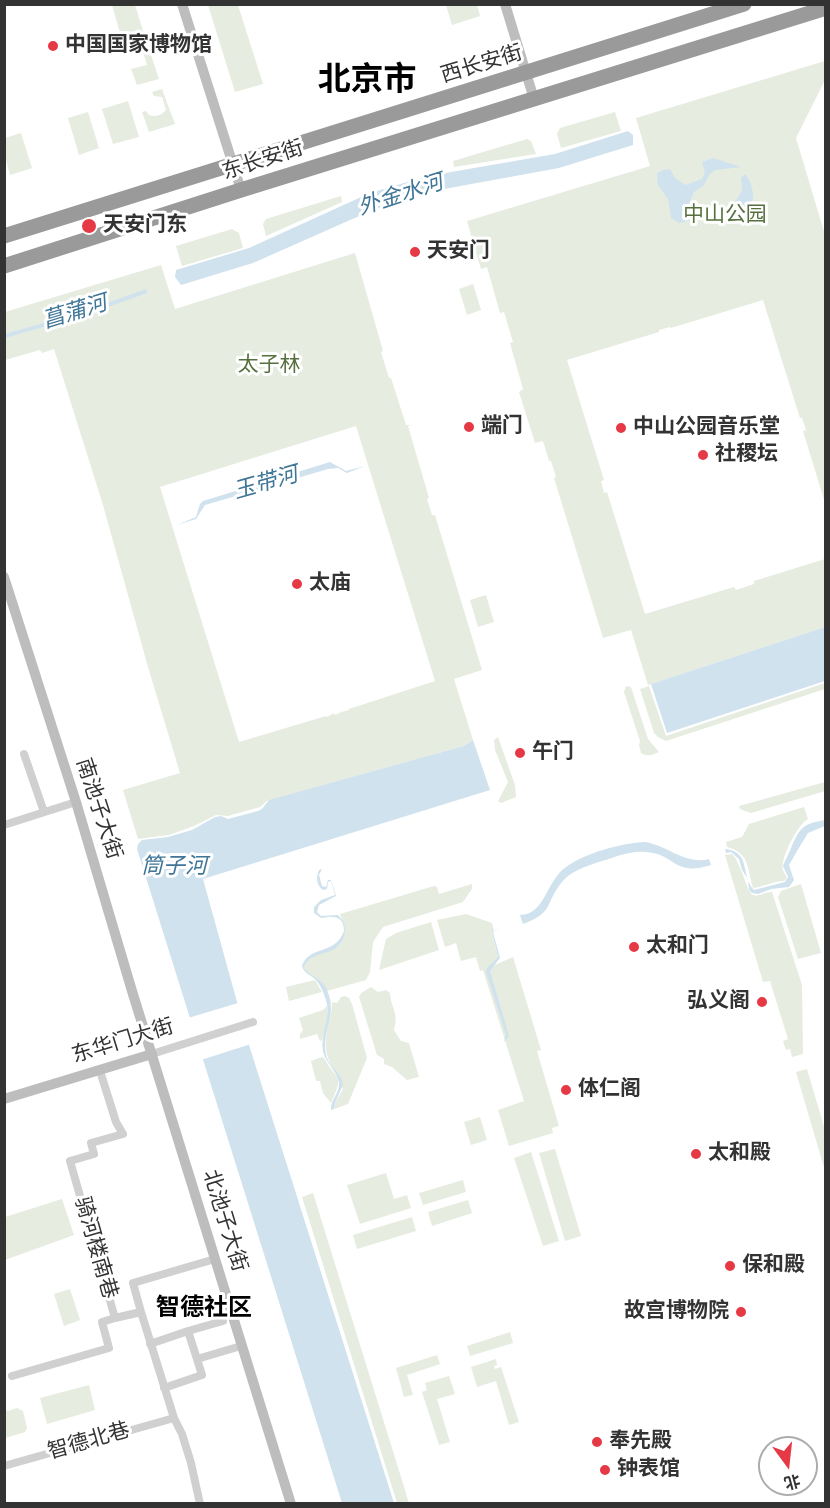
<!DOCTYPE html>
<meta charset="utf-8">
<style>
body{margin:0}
#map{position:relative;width:830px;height:1508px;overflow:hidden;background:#fff;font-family:"Roboto Condensed","Noto Sans SC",sans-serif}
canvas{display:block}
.frame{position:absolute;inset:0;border:6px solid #333;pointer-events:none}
.north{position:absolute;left:758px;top:1436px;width:60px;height:60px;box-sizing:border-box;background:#fff;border:2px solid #adadad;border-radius:50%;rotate:165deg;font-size:16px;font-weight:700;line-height:24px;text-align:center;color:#333}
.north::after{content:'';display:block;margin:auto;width:21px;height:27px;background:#e63946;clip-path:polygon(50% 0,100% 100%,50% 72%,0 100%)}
</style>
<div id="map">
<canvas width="830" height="1508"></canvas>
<div class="frame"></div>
<div class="north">北</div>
</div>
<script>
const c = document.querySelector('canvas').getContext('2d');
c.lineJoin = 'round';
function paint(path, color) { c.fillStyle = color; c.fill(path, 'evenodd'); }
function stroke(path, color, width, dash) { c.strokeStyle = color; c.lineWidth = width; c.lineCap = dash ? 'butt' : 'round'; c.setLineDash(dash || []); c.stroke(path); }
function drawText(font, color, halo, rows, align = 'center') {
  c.font = font + ' "Roboto Condensed","Noto Sans SC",sans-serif'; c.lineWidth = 6; c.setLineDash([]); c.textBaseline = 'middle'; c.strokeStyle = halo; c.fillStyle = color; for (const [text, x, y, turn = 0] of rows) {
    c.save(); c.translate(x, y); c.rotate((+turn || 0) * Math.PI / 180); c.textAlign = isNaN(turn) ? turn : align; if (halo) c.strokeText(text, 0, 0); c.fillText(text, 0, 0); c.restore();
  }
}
paint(new Path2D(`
 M112 5H135L144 34 122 40Z
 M208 5H238L263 84 235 92Z
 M446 5H477L480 16 452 25Z
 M146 40 159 79 137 85 131 69 147 65 140 42Z
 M825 61V80L796 138 825 235V503L803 431 806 430 802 418H800L763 300 671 328 670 327 659 330V332L567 360 604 480 601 481 604 493 607 492 645 614 734 587 736 590 754 584V581L825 559V627L648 685 631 630 603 638 554 478 556 477 551 461H549L543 441 535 443 519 392 523 389 510 343 513 342 504 312 500 313 487 267 481 269 467 221 650 166 636 118Z
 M162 89 175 124 149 132 142 112 146 111 149 115C156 117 161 116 166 110L162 97 154 96 152 92Z
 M128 101 139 137 113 144 102 109Z
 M88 112 99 148 79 155 68 118Z
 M615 112 621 131 561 148 557 134 560 128Z
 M21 133 32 168 10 175 5 156V138Z
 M527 139 531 141 536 154 454 167 453 161Z
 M341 196 342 202 266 236 263 224 266 219Z
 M232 229 239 233 243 248 182 266 176 246Z
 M355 253 383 351 381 352 389 378H391L406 425H411L408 426 429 498 427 499 432 515H435L482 670 454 679 473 740 464 746 267 801 260 807 228 816 216 815 194 826 169 835 138 839 123 790 180 773 148 667 103 505 54 349 42 353 40 350 5 360V312L161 265 175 309ZM356 426 435 681 349 709V710L342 712 341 711 340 713 334 715V713L327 717 326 716 239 742 160 487Z
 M473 284 481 310 467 315 459 289Z
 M486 595 494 622 478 627 470 600Z
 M825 683V689L666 741 658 737 654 733 640 689 649 686 666 736Z
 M626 686 631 687 648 739 659 752C652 755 648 757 641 753L639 745 640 741 624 692Z
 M498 737 515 785 516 797 501 803 498 801 508 782 495 750 494 740Z
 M825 782V791L751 813 740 809 739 806Z
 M804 807 808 819C798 824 780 858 783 870 784 873 786 875 787 878L784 881C773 881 764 887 753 888 747 868 750 853 727 847L726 842 742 837 749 824Z
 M732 854C741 862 747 893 753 895 759 897 766 891 772 892L802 985 803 1054 792 1057 790 1049 786 1050 783 1041 788 1039 770 981 763 982 725 855Z
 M472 884V889L463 902 383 927 373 942 370 972 366 980 327 991C322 980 310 978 304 968 309 954 328 950 340 944 346 931 345 927 340 914L434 886 437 887 439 894Z
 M801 884 821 953 798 959 778 897 781 891Z
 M466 914 492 923 494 931 492 933 498 957 490 967 513 957 541 1050 537 1051 559 1126 552 1128 553 1133 509 1146 498 1110 524 1101 483 970 480 971 476 957 461 961 456 943 445 947 437 920Z
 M431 922 439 950 379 970 386 939 396 933Z
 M315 980 322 992 289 1001 286 987Z
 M371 987 378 992 386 990 390 993C391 1009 399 1012 394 1030L401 1041 409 1043 419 1077 407 1080 392 1067 384 1064V1059L377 1055 359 997 361 993Z
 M345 996 349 998 352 1004 367 1058 348 1104 334 1109 335 1103 343 1089C338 1078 327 1060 326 1050 324 1033 332 1019 332 1002L337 1003 341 997Z
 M327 1006 328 1019 322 1040 320 1041 317 1034 300 1039V1034L303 1030 299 1018 323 1010Z
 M322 1057 324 1058C338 1083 344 1073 331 1103L323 1093 320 1081H316L311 1061Z
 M807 1069 825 1130V1171L796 1072Z
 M480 1117 487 1140 471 1145 464 1122Z
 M555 1149 581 1236 565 1241 539 1153Z
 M531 1152 559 1241 543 1246 514 1158Z
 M386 1173 394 1199 407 1195 411 1208 360 1224 347 1185Z
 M463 1180 466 1192 423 1205 419 1193Z
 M313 1193 409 1503H397L302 1197Z
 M62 1199 74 1235 5 1260V1217Z
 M468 1200 472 1213 432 1226 428 1212Z
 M412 1217 416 1231 357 1249 353 1235Z
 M70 1289 80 1320 64 1326 54 1294Z
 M510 1332 513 1343 470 1356 467 1346Z
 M437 1355 440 1364 407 1375 413 1395 404 1397 396 1368Z
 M496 1359 497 1365 494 1366 495 1369 501 1367 519 1422 509 1425 496 1381 477 1387 471 1367Z
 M449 1376 455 1394 437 1399 450 1442 439 1445 422 1392 427 1390 425 1383Z
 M89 1385 95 1410 47 1424 40 1398Z
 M17 1408 23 1411 27 1428 25 1432 5 1438V1409L8 1411Z`), '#e6ecdf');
paint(new Path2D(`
 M628 131 633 135V145L559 168 433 191 375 209 253 263 181 285 175 277 176 270 249 248 370 193 428 176 555 154Z
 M713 158 741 167 715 170 709 175 704 185 694 192 688 206 694 213H699L731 208 742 191 741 178 745 174C751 180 755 195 752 203 746 209 736 209 730 216L708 219 696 217 692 220 679 223 671 218 668 199 658 185 657 173 663 170 670 169 675 178 685 185 702 179 705 172 702 162Z
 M146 289 147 293 88 314 5 338V334L79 313Z
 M330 462 346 471 365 466 347 473 338 468 328 469 205 505 196 519 177 525 196 517 200 504 203 501Z
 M825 627V681L667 733 651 684Z
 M473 740 490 790 203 879 249 1045 394 1503H342L137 849 138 844 142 840 168 837 192 830 215 817 221 816 228 819 258 811 262 809 269 800 464 746Z
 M825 820V826L808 833 800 846 789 865 794 880 789 887 771 889 758 894 752 893 749 890 748 879 742 870 739 859 731 852 726 853 725 849C752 852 740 876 754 890L785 882 788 877 783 866C785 860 789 854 791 848 800 827 803 824 825 820Z
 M645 842C669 846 685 865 709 859L711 865C673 877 676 854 646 852 632 850 615 857 602 861 587 866 572 870 562 882 544 904 555 912 523 924L520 915C545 915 546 881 566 867 585 853 622 843 645 842Z
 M322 869 319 875 322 886 326 887 328 880H331L336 896 319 905 317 912 321 916 338 915C348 924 347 939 336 948 325 955 309 953 304 968 310 977 322 978 327 990 339 1017 319 1033 327 1058 331 1068 342 1074 343 1085L335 1103 334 1109 331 1110C330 1100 339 1094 339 1084 339 1072 325 1063 323 1051 320 1034 330 1021 327 1004 325 996 321 985 315 979 309 974 305 974 302 966 309 945 335 956 344 931 344 915 333 916 321 918L314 913V907L321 900 335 895 331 881 328 882 327 889 323 890C316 885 316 877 319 870Z
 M502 927 493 932 500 958 490 971 509 1036 504 1042 506 1035 486 972 487 968 498 957 492 932Z`), '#cfe2ee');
paint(new Path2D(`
 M238 1003 251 1044 201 1060 188 1018Z`), '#fff');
stroke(new Path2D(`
 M24 754 44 812
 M4 825 76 802
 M152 1054 253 1022
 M100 1071 116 1122 123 1134 91 1143 94 1154 70 1161 115 1318 141 1312 174 1418 182 1434 191 1463 200 1504
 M141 1312 133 1283 215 1259
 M188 1331 223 1321
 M150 1344 188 1331 197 1359
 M12 1376 109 1348 102 1322 115 1318
 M164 1388 202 1375 197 1359 241 1346
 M4 1466 174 1418`), '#d0d0d0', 8);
stroke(new Path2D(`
 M182 4 241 190
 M505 4 534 99
 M4 577 76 802 132 991 291 1504
 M4 1099 152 1054`), '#bdbdbd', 10);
stroke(new Path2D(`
 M4 236 744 4
 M4 266 241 190 826 8`), '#9a9a9a', 15);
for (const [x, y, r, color] of [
 [53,46,6,"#e63946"],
 [89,226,8,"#e63946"],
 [415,252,6,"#e63946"],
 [469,427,6,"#e63946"],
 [621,428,6,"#e63946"],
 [703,455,6,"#e63946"],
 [297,584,6,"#e63946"],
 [520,753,6,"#e63946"],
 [634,947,6,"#e63946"],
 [762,1002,6,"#e63946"],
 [566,1090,6,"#e63946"],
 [696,1154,6,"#e63946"],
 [730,1266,6,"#e63946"],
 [741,1312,6,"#e63946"],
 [597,1442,6,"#e63946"],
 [605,1470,6,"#e63946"]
]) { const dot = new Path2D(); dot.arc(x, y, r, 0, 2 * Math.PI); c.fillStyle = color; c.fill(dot); stroke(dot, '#fff', 2); }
drawText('bold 21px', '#333', '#fff', [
 ["中国国家博物馆",65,46],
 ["天安门东",103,226],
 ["天安门",427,252],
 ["端门",481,427],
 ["中山公园音乐堂",633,428],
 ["社稷坛",715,455],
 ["太庙",309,584],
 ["午门",532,753],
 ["太和门",646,947],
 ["弘义阁",750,1002,"right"],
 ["体仁阁",578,1090],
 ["太和殿",708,1154],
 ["保和殿",742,1266],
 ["故宫博物院",729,1312,"right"],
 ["奉先殿",609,1442],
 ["钟表馆",617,1470]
], 'left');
drawText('21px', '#333', '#fff', [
 ["西长安街",482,65,-17],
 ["东长安街",263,161,-18],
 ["南池子大街",98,809,72],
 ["东华门大街",123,1042,-17],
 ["北池子大街",224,1221,73],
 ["骑河楼南巷",95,1248,74],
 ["智德北巷",89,1442,-16]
]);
drawText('21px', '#56703f', '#fff', [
 ["中山公园",725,216],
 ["太子林",269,366]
]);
drawText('italic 22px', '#3f7597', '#fff', [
 ["外金水河",401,196,-18],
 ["菖蒲河",75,313,-17],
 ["玉带河",266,484,-16],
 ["筒子河",174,867]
]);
drawText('bold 24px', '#000', '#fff', [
 ["智德社区",204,1309]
]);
drawText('bold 33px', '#000', '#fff', [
 ["北京市",367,82]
]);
</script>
